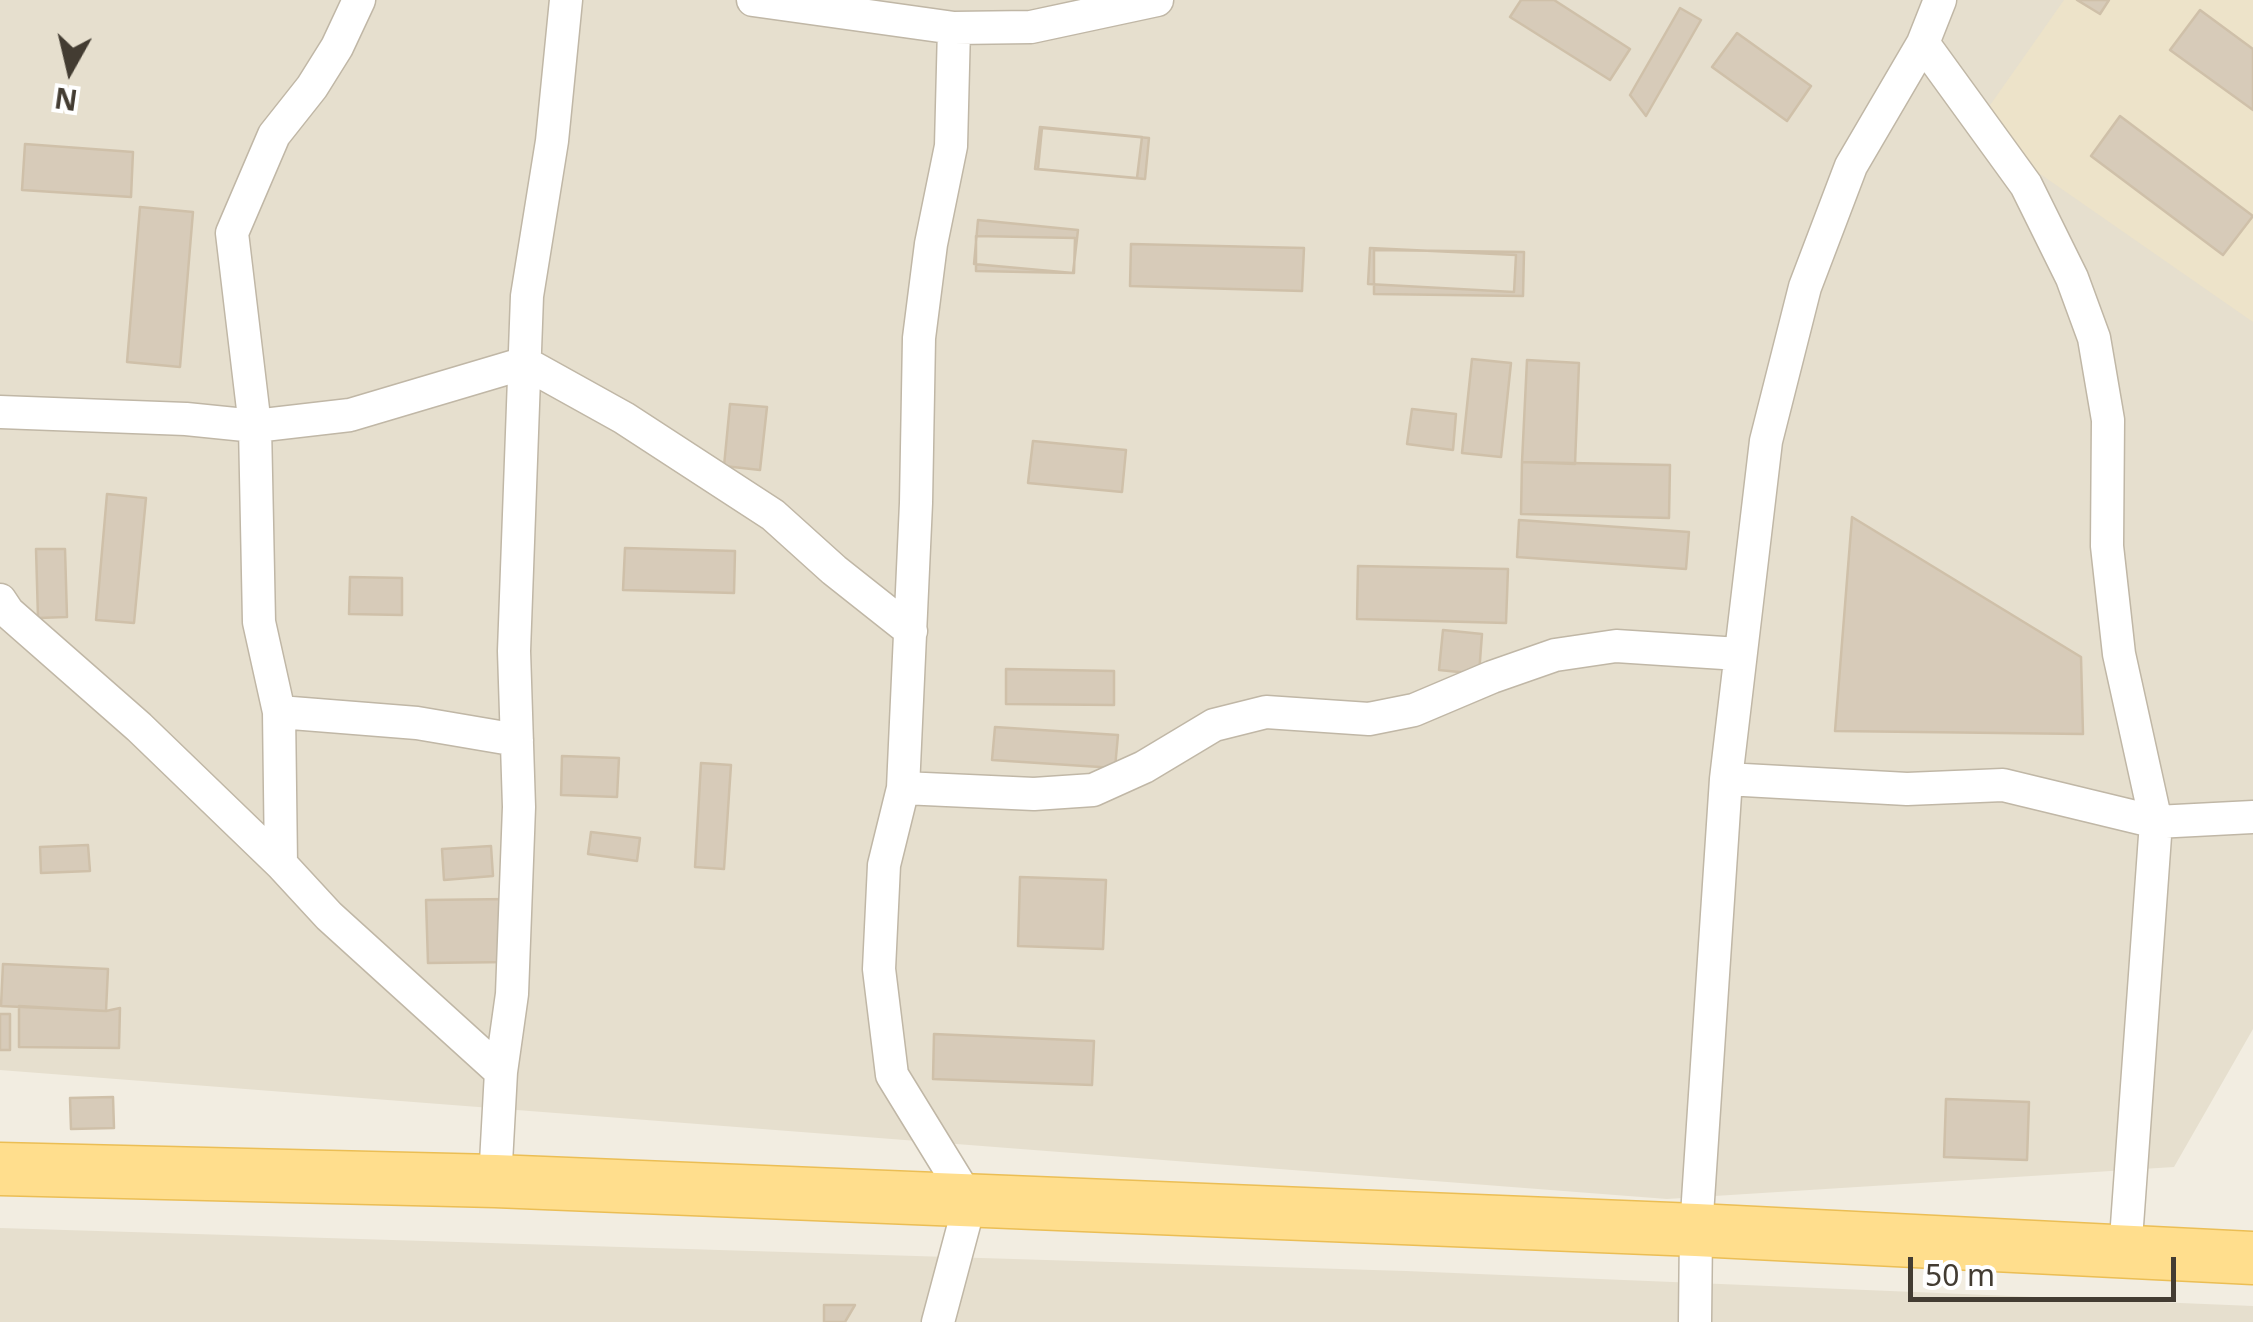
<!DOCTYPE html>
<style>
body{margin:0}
#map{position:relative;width:2253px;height:1322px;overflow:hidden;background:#f2ede1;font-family:"Noto Sans",sans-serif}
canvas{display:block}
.north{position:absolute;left:20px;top:20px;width:100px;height:100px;-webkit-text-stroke:8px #fff;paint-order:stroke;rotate:188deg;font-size:28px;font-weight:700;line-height:40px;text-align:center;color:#433c32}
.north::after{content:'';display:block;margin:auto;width:35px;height:45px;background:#433c32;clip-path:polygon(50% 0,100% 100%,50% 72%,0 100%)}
.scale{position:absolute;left:1908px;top:1257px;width:268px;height:45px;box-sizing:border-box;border:5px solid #433c32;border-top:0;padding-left:12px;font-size:30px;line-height:35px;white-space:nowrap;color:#433c32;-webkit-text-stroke:8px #fff;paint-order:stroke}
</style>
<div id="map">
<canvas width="2253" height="1322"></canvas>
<div class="north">N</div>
<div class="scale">50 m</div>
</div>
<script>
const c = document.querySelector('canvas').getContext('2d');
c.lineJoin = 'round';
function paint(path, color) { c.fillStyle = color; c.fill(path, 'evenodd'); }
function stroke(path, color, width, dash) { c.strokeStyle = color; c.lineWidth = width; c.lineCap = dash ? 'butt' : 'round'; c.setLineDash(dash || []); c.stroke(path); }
paint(new Path2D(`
 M0 0H2253V1029L2174 1167 1667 1199 0 1070Z
 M0 1228 1406 1271 2253 1306V1322H0Z`), '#e6dfce');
paint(new Path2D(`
 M2064 0H2253V322L1974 128Z`), '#ede3c9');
const building = new Path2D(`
 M1521 0H1554L1630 49 1610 80 1510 17Z
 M2077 0H2109L2100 14Z
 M1680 8 1701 20 1646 116 1630 95Z
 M2200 10 2253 49V110L2170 50Z
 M1737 33 1811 86 1787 121 1712 67Z
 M2120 116 2253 216 2223 255 2091 156Z
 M1040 127 1142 137 1137 178 1035 169Z
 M1042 128 1149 138 1145 179 1038 169Z
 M25 144 133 152 131 197 22 190Z
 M140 207 193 212 180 367 127 362Z
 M978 220 1078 230 1073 273 974 264Z
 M976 236 1075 238 1074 273 976 271Z
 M1131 244 1304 248 1302 291 1130 286Z
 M1370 248 1516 255 1514 292 1368 284Z
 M1374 250 1524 252 1523 296 1374 294Z
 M1472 359 1511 363 1501 457 1462 453Z
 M1527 360 1579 363 1575 464 1522 462Z
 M730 404 767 407 760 470 724 466Z
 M1412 409 1456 414 1453 450 1407 444Z
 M1033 441 1126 450 1122 492 1028 483Z
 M1522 462 1670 465 1669 518 1521 514Z
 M107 494 146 498 134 623 96 620Z
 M1852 517 2081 657 2083 734 1835 731Z
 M1519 520 1689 532 1686 569 1517 557Z
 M625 548 735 551 734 593 623 590Z
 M36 549H65L67 617 38 618Z
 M1358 566 1508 569 1506 623 1357 619Z
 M350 577 402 578V615L349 614Z
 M1443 630 1482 634 1479 674 1439 670Z
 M1006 669 1114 671V705L1006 704Z
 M995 727 1118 735 1115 768 992 760Z
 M562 756 619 758 617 797 561 795Z
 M701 763 731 765 724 869 695 867Z
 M591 832 640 838 637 861 588 854Z
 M88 845 90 871 41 873 40 847Z
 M491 846 493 876 444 880 442 849Z
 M1020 877 1106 880 1103 949 1018 946Z
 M510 899V962L428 963 426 900Z
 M3 964 108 969 106 1011 1 1006Z
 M19 1006 106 1011 120 1008 119 1048 19 1047Z
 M0 1014H10V1050H0Z
 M934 1034 1094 1041 1092 1085 933 1079Z
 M113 1097 114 1128 71 1129 70 1098Z
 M1946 1099 2029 1102 2027 1160 1944 1157Z
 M824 1305H855L845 1322H824Z`);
paint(building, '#d7cbb9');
stroke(building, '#cfc0a9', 2.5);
const street = new Path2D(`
 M753 0 954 28 1031 27 1157 0
 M1923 43 2026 185 2072 278 2094 338 2108 420 2107 546 2119 654 2156 822 2125 1253
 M0 412 186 419 255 426 350 415 525 363 624 418 773 515 834 570 911 631
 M0 600 8 612 139 727 281 864 329 916 501 1072
 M279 712 417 723 517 740
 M1726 779 1907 789 2003 785 2156 822 2253 817
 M903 788 1034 794 1093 790 1144 767 1214 725 1266 712 1369 719 1414 710 1492 677 1555 655 1616 646 1739 654
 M281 864 279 712 259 622 255 426 232 233 274 135 312 87 337 47 359 0
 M495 1181 501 1072 512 994 519 807 514 651 527 296 552 141 566 0
 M938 1322 970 1202 892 1075 879 969 884 865 903 788 916 503 919 338 931 244 951 146 954 28
 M1695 1322 1696 1230 1726 779 1766 441 1805 287 1851 166 1923 43 1940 0`);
const primary = new Path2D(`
 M0 1169 495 1181 1696 1230 2253 1258`);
stroke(street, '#c0b7a6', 35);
stroke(primary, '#ebbe55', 55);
stroke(street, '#fff', 32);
stroke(primary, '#ffde8d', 52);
</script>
